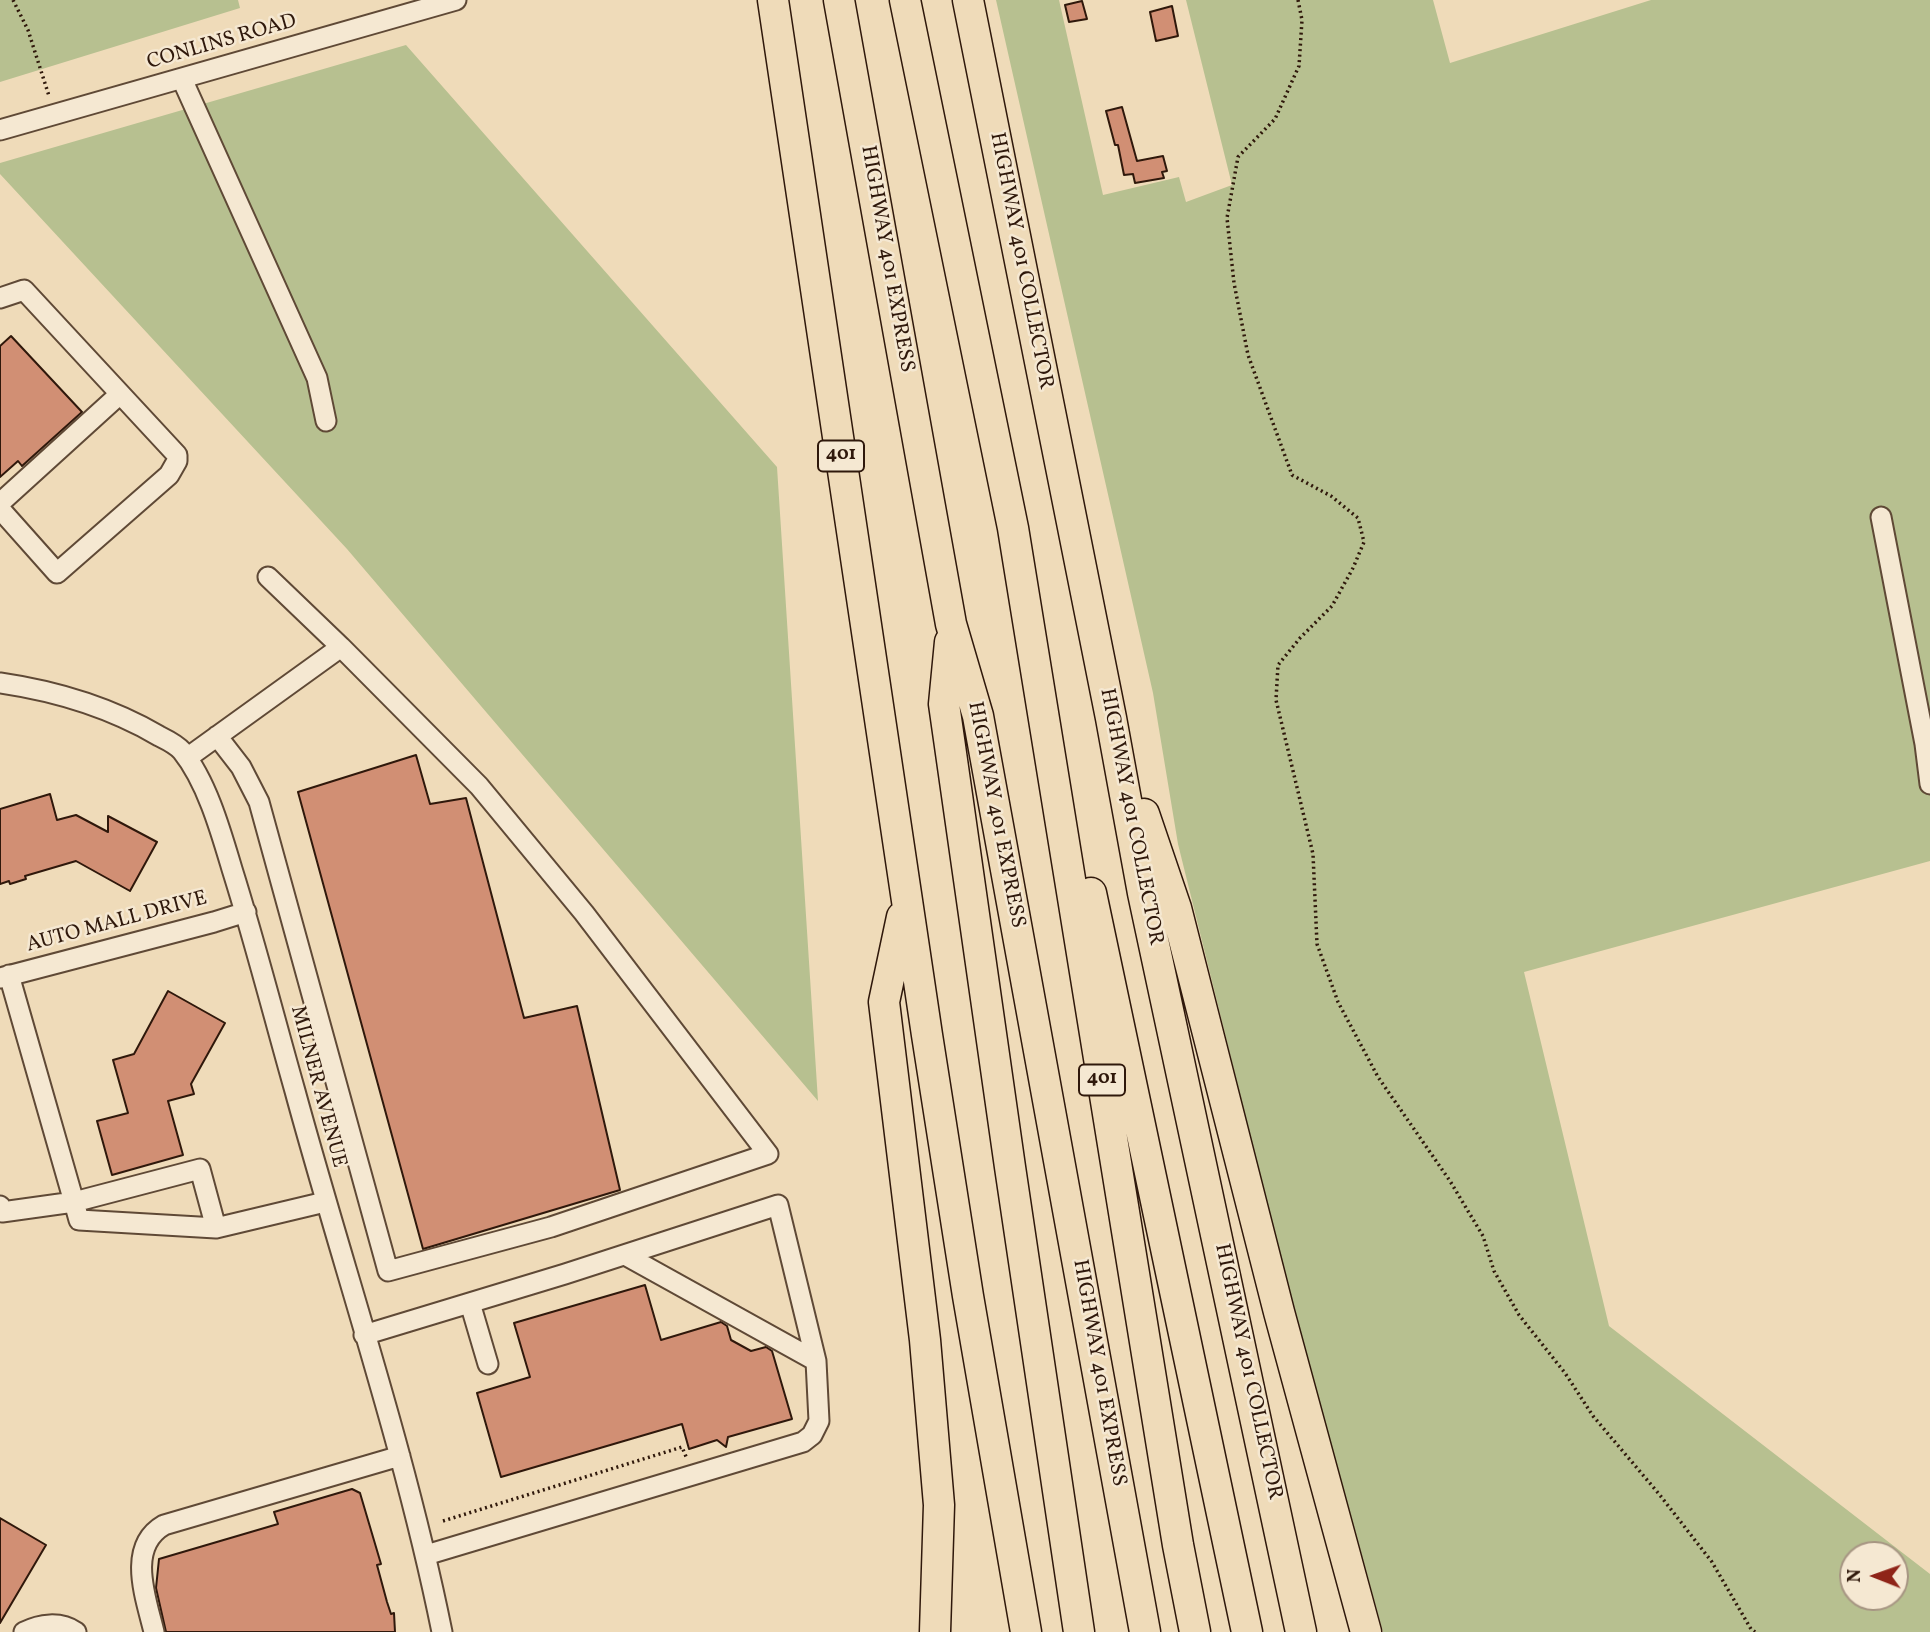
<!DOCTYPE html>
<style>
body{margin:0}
#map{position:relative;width:1930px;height:1632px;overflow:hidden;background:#efdbb9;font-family:Vollkorn,serif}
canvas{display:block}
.north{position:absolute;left:1839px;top:1541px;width:70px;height:70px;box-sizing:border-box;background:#f5e8d2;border:2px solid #a69582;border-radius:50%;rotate:271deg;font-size:19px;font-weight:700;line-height:28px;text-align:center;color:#2f180b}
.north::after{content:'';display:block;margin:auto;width:24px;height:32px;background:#8f2418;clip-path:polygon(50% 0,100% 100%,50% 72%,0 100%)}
</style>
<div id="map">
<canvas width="1930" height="1632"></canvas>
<div class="north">N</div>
</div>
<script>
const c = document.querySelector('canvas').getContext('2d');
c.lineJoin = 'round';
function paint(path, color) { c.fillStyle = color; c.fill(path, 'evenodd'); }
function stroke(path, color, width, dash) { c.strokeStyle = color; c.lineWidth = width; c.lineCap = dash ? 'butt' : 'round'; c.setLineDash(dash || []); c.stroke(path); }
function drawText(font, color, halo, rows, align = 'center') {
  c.font = font + ' Vollkorn,serif'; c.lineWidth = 5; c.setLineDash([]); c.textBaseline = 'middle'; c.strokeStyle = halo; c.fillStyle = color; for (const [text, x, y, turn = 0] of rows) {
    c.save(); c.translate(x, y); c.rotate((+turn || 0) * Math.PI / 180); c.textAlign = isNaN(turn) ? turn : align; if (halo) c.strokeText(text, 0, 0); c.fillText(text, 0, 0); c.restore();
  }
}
paint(new Path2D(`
 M0 0H238L240 8 0 82Z
 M996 0H1059L1103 195 1179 177 1186 202 1232 185 1186 0H1433L1450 63 1651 0H1930V861L1524 972 1609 1326 1930 1574V1632H1383L1287 1284 1178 844 1153 693ZM1853 1555H1895V1597H1853Z
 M406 45 777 467 818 1101 347 549 0 174V163Z`), '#b7c090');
const building = new Path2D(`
 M1082 1 1087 19 1069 22 1065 5Z
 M1172 6 1178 36 1156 41 1150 12Z
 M1122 107 1137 161 1163 156 1167 171 1162 172 1164 178 1135 183 1133 174 1124 175 1118 145H1115L1106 111Z
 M11 336 82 412 22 466 18 461 0 477V346Z
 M416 755 430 804 466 798 524 1018 577 1006 620 1190 423 1249 298 792Z
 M50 794 57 820 76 815 108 832V816L157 842 130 891 76 861 25 876 26 879 10 884 9 881 0 884V809Z
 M168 991 225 1023 191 1084 194 1094 168 1101 183 1155 112 1175 97 1121 128 1113 113 1060 134 1054Z
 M645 1285 661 1340 721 1322 727 1326 731 1340 751 1351 766 1347 772 1351 792 1419 728 1437 726 1447 717 1440 689 1449 682 1424 501 1477 477 1393 530 1377 514 1323Z
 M352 1489 360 1493 381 1564 377 1565 387 1602 391 1614 394 1613 395 1632H166L156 1588 159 1559 278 1524 274 1512Z
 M0 1518 46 1545 0 1623Z`);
paint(building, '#d18f74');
stroke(building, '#2f180b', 2);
const minor = new Path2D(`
 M182 79 317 378 326 421
 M0 130 456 0
 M0 298 24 290 177 455V461L169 475 57 573 0 509
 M0 503 120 394
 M1881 517 1925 744 1930 784
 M0 683C55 691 111 708 159 736 167 740 176 744 182 751 207 782 221 832 232 869 255 942 274 1017 295 1091 344 1271 405 1449 442 1632
 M217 736 241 767 259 802 388 1271 551 1227 768 1154 584 913 479 786 341 647
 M187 758 341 647 268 577
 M0 978 214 922 246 912
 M0 1206 2 1212 74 1202 200 1169 216 1228 79 1220 74 1202 9 975
 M216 1228 325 1202
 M625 1255 816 1361
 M470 1303 488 1364
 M364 1335 565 1274 778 1205 816 1361 819 1421 812 1435 803 1442 426 1555
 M24 1632C40 1624 60 1621 76 1632
 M154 1632C146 1598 126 1547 164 1525L400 1456`);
const highway = new Path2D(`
 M773 0 927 1035 968 1296 1026 1632
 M839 0 951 624 978 716 1145 1632
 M905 0 1013 528 1178 1545 1195 1632
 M968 0 1111 718 1143 893 1301 1632
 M950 642 944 704 1010 1167 1079 1632
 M1144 814 1176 908 1279 1312 1366 1632
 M1091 893 1247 1632
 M902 917 884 1002 925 1340 939 1505 935 1632`);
stroke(minor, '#5f4936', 23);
stroke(highway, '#2f180b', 33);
stroke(new Path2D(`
 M13 0 28 30 49 96
 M1298 0 1302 20 1299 66 1275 119 1238 157 1227 218 1234 283 1248 355 1292 475 1331 496 1358 518 1364 542 1353 568 1332 606 1300 638 1278 665 1276 700 1313 854 1317 944 1338 1002 1378 1077 1450 1181 1483 1236 1494 1271 1519 1315 1565 1373 1593 1416 1659 1494 1712 1562 1751 1629 1755 1632
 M443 1521 682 1447 687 1459`), '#2f180b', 3.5, [2, 3.5]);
stroke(minor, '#f5e8d2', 19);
stroke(highway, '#efdbb9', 30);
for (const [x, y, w] of [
 [841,456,46],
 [1102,1080,46]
]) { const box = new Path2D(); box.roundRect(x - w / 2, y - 15.5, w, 31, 5); c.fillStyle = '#f5e8d2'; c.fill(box); stroke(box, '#2f180b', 2); }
drawText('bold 19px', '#2f180b', null, [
 ["401",841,456],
 ["401",1102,1080]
]);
drawText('21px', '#2f180b', '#f5e8d2', [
 ["CONLINS ROAD",222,43,-16],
 ["HIGHWAY 401 EXPRESS",886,259,80],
 ["HIGHWAY 401 COLLECTOR",1020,261,79],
 ["HIGHWAY 401 EXPRESS",995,815,79],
 ["HIGHWAY 401 COLLECTOR",1130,817,79],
 ["AUTO MALL DRIVE",117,923,-15],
 ["MILNER AVENUE",317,1087,75],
 ["HIGHWAY 401 COLLECTOR",1247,1372,78],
 ["HIGHWAY 401 EXPRESS",1098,1373,80]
]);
</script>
